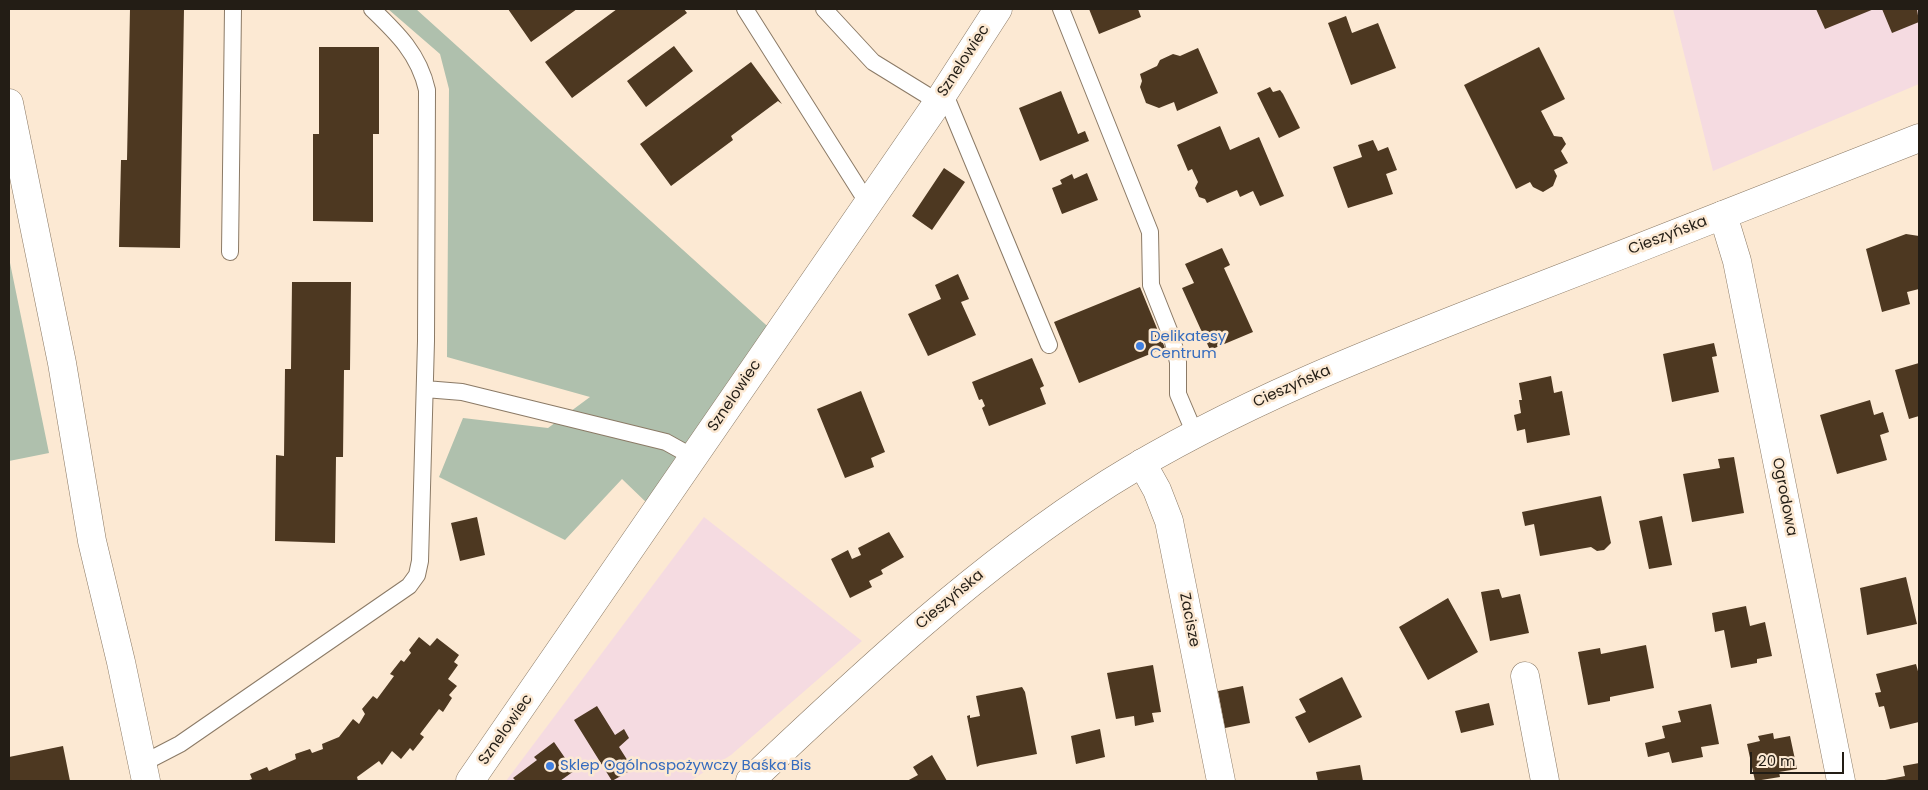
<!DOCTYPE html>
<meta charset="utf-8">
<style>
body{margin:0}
#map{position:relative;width:1928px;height:790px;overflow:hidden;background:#fce9d3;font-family:Poppins,sans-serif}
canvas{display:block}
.frame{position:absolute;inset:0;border:10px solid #231d15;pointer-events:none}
.scale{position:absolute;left:1750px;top:752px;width:94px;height:22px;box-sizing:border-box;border:2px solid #231d15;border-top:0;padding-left:6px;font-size:15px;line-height:18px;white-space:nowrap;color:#231d15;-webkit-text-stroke:4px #fce9d3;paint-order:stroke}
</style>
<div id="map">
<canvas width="1928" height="790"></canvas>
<div class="frame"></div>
<div class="scale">20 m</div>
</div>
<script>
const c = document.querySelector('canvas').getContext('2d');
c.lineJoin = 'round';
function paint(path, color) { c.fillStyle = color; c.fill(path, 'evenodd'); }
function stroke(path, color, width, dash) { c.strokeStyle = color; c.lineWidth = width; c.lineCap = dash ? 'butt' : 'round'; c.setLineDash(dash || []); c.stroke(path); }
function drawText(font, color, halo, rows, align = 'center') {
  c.font = font + ' Poppins,sans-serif'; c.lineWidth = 5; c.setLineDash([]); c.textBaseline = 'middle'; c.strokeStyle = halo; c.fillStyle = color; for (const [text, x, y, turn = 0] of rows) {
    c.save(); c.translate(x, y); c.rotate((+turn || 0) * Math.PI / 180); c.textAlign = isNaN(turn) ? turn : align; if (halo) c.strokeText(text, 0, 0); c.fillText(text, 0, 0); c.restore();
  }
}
paint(new Path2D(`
 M1673 9H1919V84L1713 171Z
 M704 517 862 641 731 755 690 781H506Z`), '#f5dbe1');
paint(new Path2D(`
 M388 9H416L775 333 649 505 622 479 565 540 439 477 463 418 548 428 590 397 447 357 449 89 440 54Z
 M9 258 49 453 9 461Z`), '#afc0ad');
paint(new Path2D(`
 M130 9H184L180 248 119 247 121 160H127Z
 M508 9H577L531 42Z
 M617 9H684L687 13 572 98 545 62Z
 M1089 9H1138L1141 17 1099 34Z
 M1816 9H1874L1825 29Z
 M1882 9H1917L1919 22 1892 33Z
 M1346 16 1352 33 1378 23 1396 68 1351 85 1328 23Z
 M674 46 693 71 646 107 627 81Z
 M319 47H379V134H373V222L313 221V134H319Z
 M1539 47 1565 99 1541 111 1554 136 1562 137 1566 144 1561 151 1568 163 1554 170 1557 176 1553 186 1543 192 1533 187 1530 182 1516 189 1464 85Z
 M1198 48 1218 93 1177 111 1174 102 1159 108 1146 103 1140 87 1142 81 1140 74 1157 66 1160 60 1173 54 1180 56Z
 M751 62 782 104 778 101 731 136 733 140 671 186 640 144Z
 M1270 87 1273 92 1280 90 1283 94 1300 128 1279 138 1257 93Z
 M1061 91 1078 134 1085 131 1089 141 1040 161 1019 108Z
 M1220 126 1230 150 1259 137 1284 196 1260 206 1253 191 1240 197 1237 190 1207 203 1205 199 1199 197 1195 188 1198 182 1192 169 1188 171 1177 145Z
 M1373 140 1378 151 1388 147 1397 170 1386 174 1393 194 1348 208 1333 167 1362 157 1358 145Z
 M944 168 965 182 932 230 912 216Z
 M1087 173 1098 200 1062 214 1052 188 1062 184 1060 180 1072 174 1074 179Z
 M1906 234 1919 236V289L1907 292 1910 304 1882 312 1866 249Z
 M1222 248 1230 265 1224 268 1253 332 1210 350 1182 288 1194 283 1185 264Z
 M958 274 969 299 961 302 976 335 928 356 908 314 941 299 935 285Z
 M292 282H351L350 370H344L343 457H336L335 543 275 541 276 455 284 456 285 369H291Z
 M1140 287 1165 348 1079 383 1054 322Z
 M1714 343 1717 356 1712 357 1719 392 1672 402 1663 354Z
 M1032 358 1044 386 1040 388 1046 404 989 426 982 408 985 406 982 399 979 400 972 382Z
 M1919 363V416L1909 419 1895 370Z
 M1551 376 1554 393 1562 391 1570 435 1527 443 1525 429 1517 431 1514 415 1521 413 1519 400H1522L1519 383Z
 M861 391 885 452 871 458 874 467 845 478 817 409Z
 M1870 400 1874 415 1883 412 1889 432 1880 435 1887 460 1837 474 1820 415Z
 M1734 457 1744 513 1692 522 1683 474 1720 468 1718 459Z
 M1601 496 1611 543 1604 550 1597 551 1591 547 1540 556 1534 524 1525 526 1522 512Z
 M1662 516 1672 565 1649 569 1639 521Z
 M477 517 485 555 460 561 451 523Z
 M889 532 904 557 881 570 883 574 869 581 872 587 850 598 831 559 848 550 852 559 861 555 858 548Z
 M1906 577 1917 624 1867 635 1860 588Z
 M1499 589 1502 598 1520 594 1529 633 1490 641 1481 592Z
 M1448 598 1478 652 1428 680 1399 627Z
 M1746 606 1750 626 1765 622 1772 656 1757 659V663L1731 668 1724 630 1715 632 1712 613Z
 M419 637 430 646 437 638 459 655 454 662 458 665 448 679 457 686 449 695 452 698 443 712 439 709 420 734 424 737 413 751 410 748 401 759 392 751 382 765 379 761 357 777 358 781H246L252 779 250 774 267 767 269 771 296 759 295 754 310 749 312 753 323 749 322 744 339 737 353 719 359 724 365 714 362 709 373 696 377 699 394 676 390 674 401 660 404 662 411 653 409 650Z
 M1646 645 1654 688 1610 697V701L1588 705 1578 652 1600 648 1601 654Z
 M1916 664 1919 675V722L1890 729 1884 706 1879 707 1875 693 1881 692 1876 674Z
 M1153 665 1161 712 1152 713 1154 722 1135 726 1134 716 1116 719 1107 673Z
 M1342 677 1362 717 1309 743 1295 717 1306 712 1299 699Z
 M1243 686 1250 723 1225 728 1218 691Z
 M1022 687 1025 692 1037 754 980 765 977 767 967 716 970 715V718L980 716 976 696Z
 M1489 703 1494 725 1461 733 1455 711Z
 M1711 704 1719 744 1701 747 1703 757 1672 763 1669 752 1648 757 1645 743 1665 738 1662 726 1681 722 1678 711Z
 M597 706 615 735 624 729 629 738 619 747 633 769 612 781 574 720Z
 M1100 729 1105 757 1076 764 1071 736Z
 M1773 733 1774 739 1790 736 1797 769 1779 772 1780 777 1755 781 1747 744 1760 741 1758 736Z
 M554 742 574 771 560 781H516L513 778 537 760 534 757Z
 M63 746 70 781H9V757Z
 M932 755 947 781H907L918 775 913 767Z
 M1919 763V781H1880L1905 776 1903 766Z
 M1360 765 1363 781H1318L1316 772Z`), '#4d3821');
const lane = new Path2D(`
 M745 9 867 202
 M824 9 873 62 938 102
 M1061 9 1150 232 1151 285 1172 338 1178 362V394L1195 434
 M944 92 1049 345
 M230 252 233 9
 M425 389 462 392 666 442 693 457
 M141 761 153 758 180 744 409 586 417 575 420 561 426 341 427 90C419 54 397 33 372 9`);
const street = new Path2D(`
 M9 103 62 363 92 541 121 662 146 781
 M1723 215 1737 261 1841 781
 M1142 463 1157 490 1169 521 1221 781
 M1525 676 1545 781
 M470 781 938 102 998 9`);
const secondary = new Path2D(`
 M750 781C863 674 977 567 1109 483 1236 404 1376 350 1515 296 1650 244 1785 191 1919 138`);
stroke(lane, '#8b7a66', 18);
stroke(street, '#8b7a66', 29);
stroke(secondary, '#8b7a66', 29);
stroke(lane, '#fff', 16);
stroke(street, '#fff', 28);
stroke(secondary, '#fff', 28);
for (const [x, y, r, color] of [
 [1140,346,5,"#3f7fe0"],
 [550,766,5,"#3f7fe0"]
]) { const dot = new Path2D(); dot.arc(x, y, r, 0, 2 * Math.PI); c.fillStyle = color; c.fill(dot); stroke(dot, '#fce9d3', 2); }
drawText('15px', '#231d15', '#fce9d3', [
 ["Sznelowiec",964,61,-57],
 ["Cieszyńska",1668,236,-21],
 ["Cieszyńska",1292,387,-24],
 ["Sznelowiec",735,396,-56],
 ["Ogrodowa",1784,497,79],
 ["Cieszyńska",950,600,-40],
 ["Zacisze",1189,620,79],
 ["Sznelowiec",506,730,-55]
]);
drawText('15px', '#366cbe', '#fce9d3', [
 ["Delikatesy",1150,337],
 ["Centrum",1150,354],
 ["Sklep Ogólnospożywczy Baśka Bis",560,766]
], 'left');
</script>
